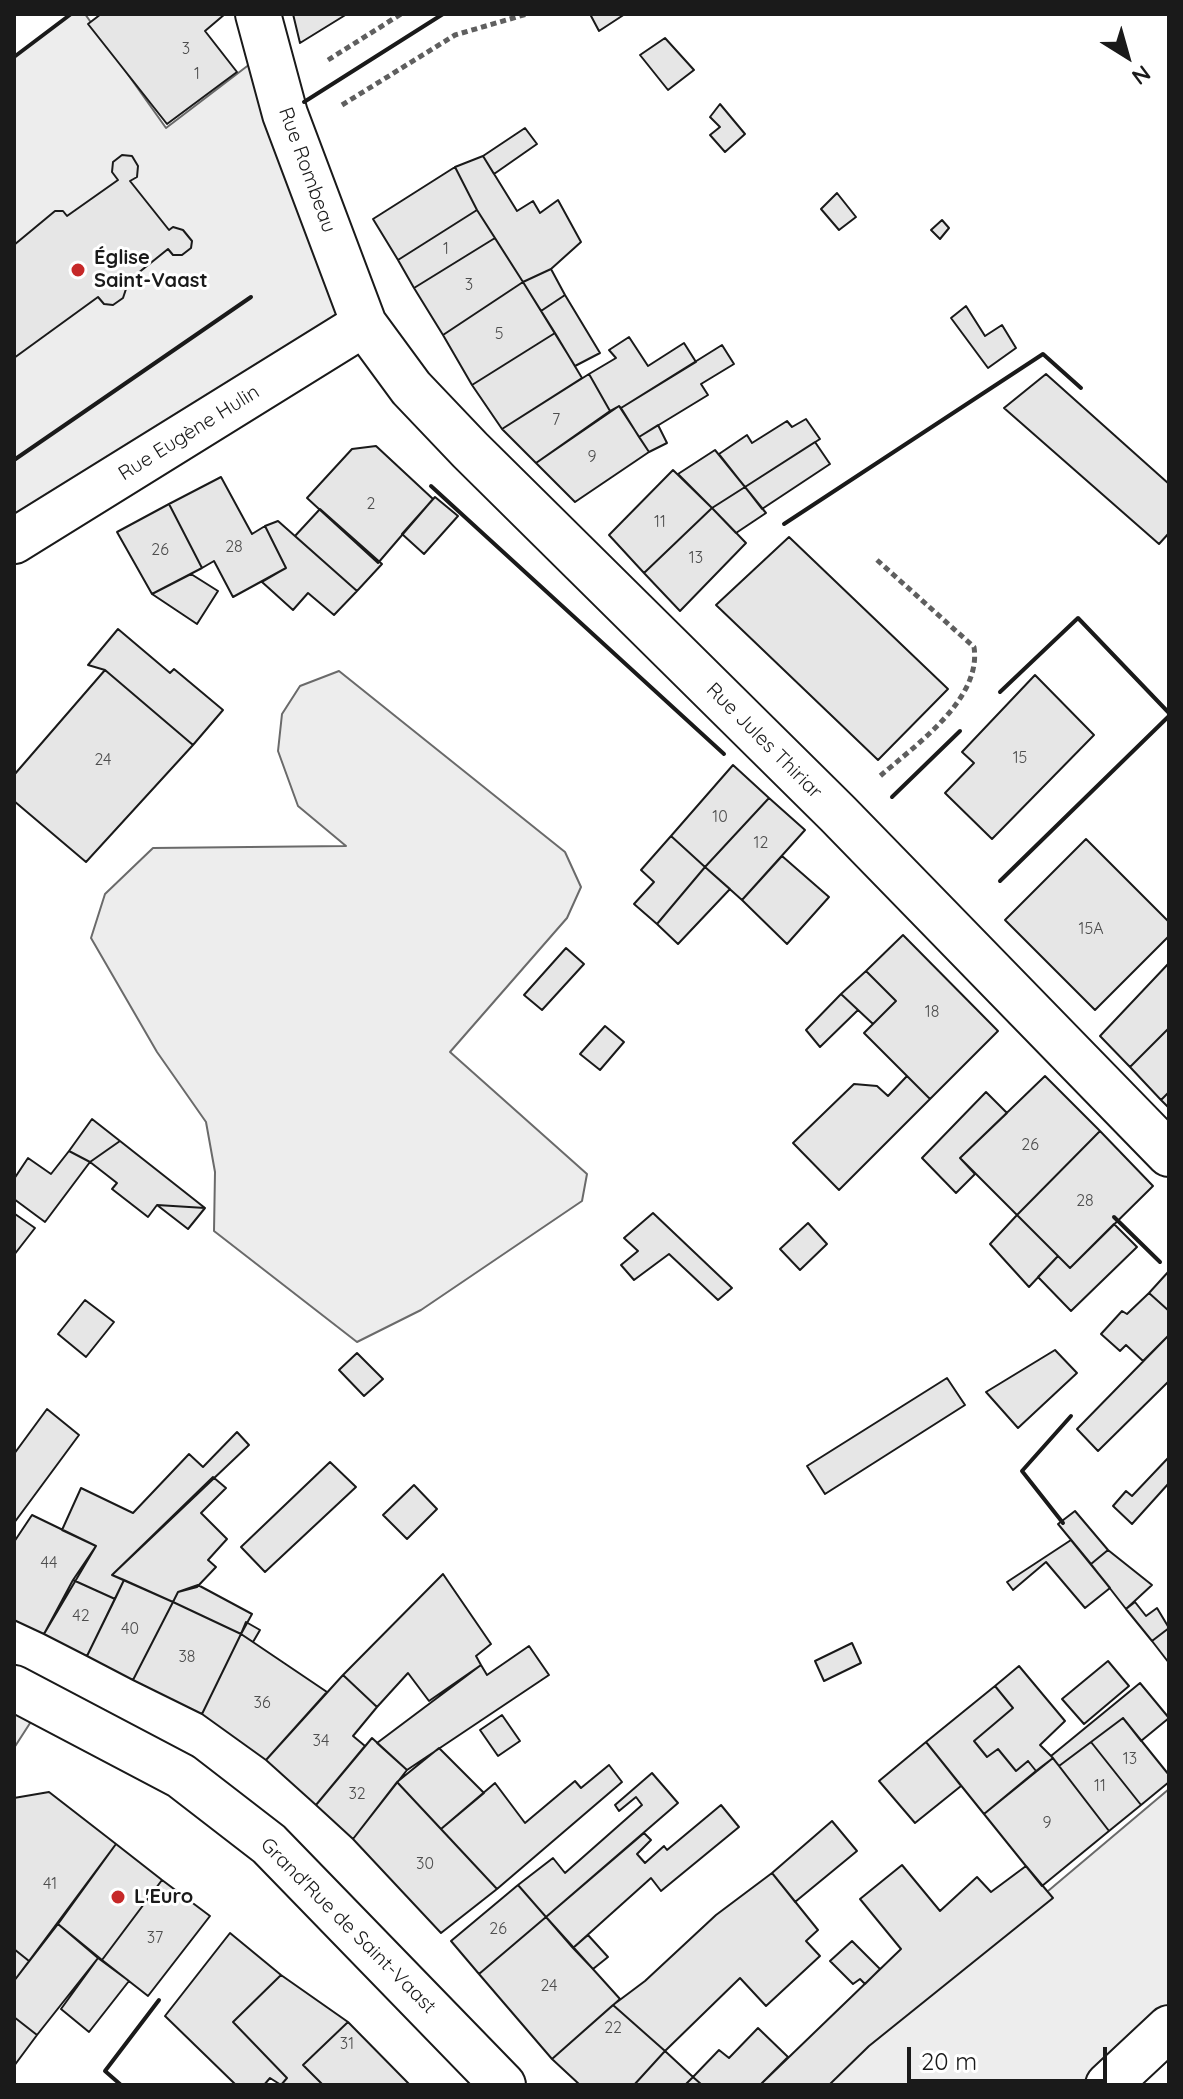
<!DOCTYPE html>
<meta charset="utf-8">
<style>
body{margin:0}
#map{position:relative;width:1183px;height:2099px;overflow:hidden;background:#fff;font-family:Quicksand,sans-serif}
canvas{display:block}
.frame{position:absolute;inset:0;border:16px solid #1a1a1a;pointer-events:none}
.north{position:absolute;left:1087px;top:16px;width:80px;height:80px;-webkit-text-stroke:6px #fff;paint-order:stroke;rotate:143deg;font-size:22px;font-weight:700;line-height:32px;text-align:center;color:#1a1a1a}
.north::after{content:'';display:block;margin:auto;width:28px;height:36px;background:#1a1a1a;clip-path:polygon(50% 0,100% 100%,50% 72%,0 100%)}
.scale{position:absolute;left:907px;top:2047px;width:200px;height:36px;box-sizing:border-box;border:4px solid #1a1a1a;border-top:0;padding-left:10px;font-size:24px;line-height:28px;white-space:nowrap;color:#1a1a1a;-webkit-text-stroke:6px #fff;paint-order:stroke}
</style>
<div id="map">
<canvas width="1183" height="2099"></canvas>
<div class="frame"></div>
<div class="north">N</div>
<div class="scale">20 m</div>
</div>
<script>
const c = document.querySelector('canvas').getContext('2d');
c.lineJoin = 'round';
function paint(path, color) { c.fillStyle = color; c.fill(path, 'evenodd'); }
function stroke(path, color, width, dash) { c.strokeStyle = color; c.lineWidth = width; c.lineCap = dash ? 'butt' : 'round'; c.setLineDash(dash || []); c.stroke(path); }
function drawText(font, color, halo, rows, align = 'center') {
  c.font = font + ' Quicksand,sans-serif'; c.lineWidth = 6; c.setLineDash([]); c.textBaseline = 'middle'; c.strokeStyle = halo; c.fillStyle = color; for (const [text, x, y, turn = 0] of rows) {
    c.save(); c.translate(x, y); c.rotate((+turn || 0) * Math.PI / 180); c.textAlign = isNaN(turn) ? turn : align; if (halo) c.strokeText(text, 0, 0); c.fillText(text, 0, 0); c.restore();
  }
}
const built = new Path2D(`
 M71 14H85L166 128 267 51 364 324 14 541V57Z
 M339 671 565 852 581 887 567 918 450 1052 587 1174 582 1201 421 1310 357 1342 214 1231 215 1172 206 1122 157 1052 91 938 105 894 153 848 346 846 298 806 278 751 282 714 300 686Z
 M14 1688 43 1703 14 1748Z
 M1169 1789V2028L1108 2085H818Z`);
paint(built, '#ededed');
stroke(built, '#6a6a6a', 2);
const building = new Path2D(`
 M101 14H225L205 31 237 72 167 124 88 24Z
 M293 14H347L300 43Z
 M590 14H625L599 31Z
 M665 38 694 70 668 90 640 55Z
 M720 104 745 134 725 152 710 135 720 127 710 117Z
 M525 128 537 144 494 174 483 156Z
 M122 155 132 156 138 166 137 177 130 181 169 230 173 227 183 230 192 241 191 248 182 255H173L168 249 122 286 126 289 123 298 113 305 104 304 98 297 14 358V245L55 211H63L67 216 118 180 112 172 113 162Z
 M483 156 517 211 533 201 540 213 558 200 581 242 551 269 523 282 477 210 455 167Z
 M455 167 477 210 398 260 373 219Z
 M837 193 856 217 839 230 821 209Z
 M477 210 495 238 414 288 398 260Z
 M942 220 949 228 940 239 931 230Z
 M495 238 523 282 443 335 414 288Z
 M551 269 565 295 541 311 523 282Z
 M523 282 555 333 472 385 443 335Z
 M565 295 600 353 575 366 541 311Z
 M966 306 985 336 1002 325 1016 348 988 368 951 318Z
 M555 333 582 378 502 429 472 385Z
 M629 337 648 366 684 343 696 362 621 408 619 406 610 411 589 374 616 358 609 350Z
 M722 345 734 364 701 384 708 395 639 437 621 408Z
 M589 374 610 411 536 463 502 429Z
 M1046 374 1169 484V533L1159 544 1004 408Z
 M619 406 649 452 575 502 536 463Z
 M806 419 820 439 745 487 719 454 747 435 752 443 787 421 792 427Z
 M658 425 667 443 649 452 639 437Z
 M815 442 830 464 762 509 745 487Z
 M376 446 433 499 378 563 307 498 352 449Z
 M715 450 745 487 712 508 678 474Z
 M673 470 712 508 644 573 609 535Z
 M221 477 252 534 265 526 286 568 233 597 214 561 202 568 169 504Z
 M745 487 766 513 736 533 712 508Z
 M435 497 458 516 424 554 402 534Z
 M169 504 202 568 152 594 117 532Z
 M712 508 746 543 680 611 644 573Z
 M320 509 382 564 357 591 295 536Z
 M278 521 357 591 334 615 308 593 293 610 262 582 286 568 265 526Z
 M789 537 948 689 878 760 716 605Z
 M191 574 218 591 197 624 152 594Z
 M118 629 170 673 174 669 223 710 193 745 105 670 88 665Z
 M105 670 193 745 86 862 14 801V775Z
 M1035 675 1094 735 992 839 945 793 974 763 962 752Z
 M733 765 769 798 705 867 671 836Z
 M769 798 805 830 742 900 705 867Z
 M671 836 705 867 657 924 634 904 654 882 641 870Z
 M1086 839 1169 922V936L1095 1010 1005 920Z
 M782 856 829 897 787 944 742 900Z
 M705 867 730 889 678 944 657 924Z
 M903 935 998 1031 930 1099 864 1033 896 1001 866 971Z
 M566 948 584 964 542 1010 524 995Z
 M1169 963V1028L1130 1067 1100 1036Z
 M866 971 896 1001 873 1024 841 994Z
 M841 994 858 1010 820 1047 806 1030Z
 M605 1026 624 1042 600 1070 580 1054Z
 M1169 1028V1092L1161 1100 1130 1067Z
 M907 1076 930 1099 839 1190 793 1143 854 1084 877 1086 888 1096Z
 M1045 1076 1100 1131 1017 1215 960 1158Z
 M986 1092 1007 1113 960 1158 975 1174 956 1193 922 1158Z
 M1169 1092V1108L1161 1100Z
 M92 1119 120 1141 90 1162 69 1151Z
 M1100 1131 1153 1186 1070 1268 1017 1215Z
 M120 1141 205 1208 157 1205 148 1217 112 1189 117 1183 90 1162Z
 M69 1151 90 1162 45 1222 14 1199V1179L28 1158 51 1174Z
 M157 1205 205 1208 188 1229Z
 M653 1213 732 1288 718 1300 669 1254 634 1280 621 1265 638 1251 624 1238Z
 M15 1214 35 1228 14 1255V1215Z
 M1017 1215 1058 1256 1029 1287 990 1244Z
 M808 1223 827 1244 800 1270 780 1249Z
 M1114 1224 1137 1247 1071 1311 1038 1277 1058 1256 1070 1268Z
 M1169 1271V1311L1149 1293Z
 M1149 1293 1169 1311V1335L1143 1361 1126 1345 1120 1351 1101 1334 1122 1311 1127 1314Z
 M85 1300 114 1322 86 1357 58 1334Z
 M1169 1335V1381L1098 1451 1077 1429Z
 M1055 1350 1077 1373 1018 1428 986 1392Z
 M357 1353 383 1379 364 1396 339 1370Z
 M947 1378 965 1405 825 1494 807 1466Z
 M47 1409 79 1435 14 1523V1454Z
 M237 1432 249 1445 112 1575 124 1580 115 1599 73 1580 96 1546 62 1530 81 1488 133 1513 189 1454 203 1467Z
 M1169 1457V1483L1132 1524 1113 1506 1126 1491 1132 1496Z
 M330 1462 356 1487 265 1572 241 1547Z
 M213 1477 226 1488 201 1513 227 1539 208 1560 216 1567 197 1587 178 1592 173 1602 112 1575Z
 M414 1485 437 1509 407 1539 383 1515Z
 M1075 1511 1108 1550 1091 1564 1058 1524Z
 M32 1515 96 1546 44 1634 14 1620V1542Z
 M1071 1540 1110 1588 1085 1608 1046 1562 1013 1590 1007 1582Z
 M1108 1550 1152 1585 1126 1609 1091 1564Z
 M443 1574 491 1644 476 1656 481 1665 429 1701 408 1673 377 1707 343 1675Z
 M73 1580 115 1599 87 1656 44 1634Z
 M124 1580 173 1602 133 1680 87 1656Z
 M198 1585 252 1614 241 1634 173 1602 178 1592Z
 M173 1602 241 1634 202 1714 133 1680Z
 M1135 1602 1146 1616 1157 1608 1169 1628 1152 1641 1126 1609Z
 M246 1622 260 1630 253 1642 241 1634Z
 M1169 1628V1663L1152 1641Z
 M241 1634 327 1692 266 1760 202 1714Z
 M852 1643 861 1663 824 1681 815 1661Z
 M529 1646 549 1675 407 1770 377 1743 481 1665 487 1675Z
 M1108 1661 1129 1686 1084 1724 1062 1699Z
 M1019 1666 1065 1721 1040 1745 1053 1758 1036 1771 1028 1761 1016 1771 998 1749 987 1757 974 1741 1013 1708 995 1686Z
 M343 1675 377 1707 353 1736 365 1746 316 1805 266 1760Z
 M1140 1683 1169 1718 1141 1741 1123 1718 1059 1766 1051 1756Z
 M995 1686 1013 1708 974 1741 987 1757 998 1749 1016 1771 1028 1761 1036 1771 984 1814 926 1742Z
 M502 1715 520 1741 498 1756 480 1730Z
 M1123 1718 1169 1775V1782L1141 1805 1091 1742Z
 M372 1738 407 1770 353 1839 316 1805Z
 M926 1742 961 1786 915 1823 879 1781Z
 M1091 1742 1141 1805 1109 1831 1059 1766Z
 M439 1748 484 1793 441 1829 397 1782Z
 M1053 1758 1109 1831 1042 1886 984 1814Z
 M609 1765 622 1782 497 1889 441 1829 495 1783 525 1823 575 1781 581 1788Z
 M652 1773 678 1803 546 1917 518 1885 553 1858 565 1873 642 1805 636 1797 619 1811 615 1805Z
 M397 1782 497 1889 441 1933 353 1839Z
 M49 1792 116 1844 29 1961 14 1949V1798Z
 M721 1805 739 1827 661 1891 651 1878 573 1948 546 1917 644 1833 651 1840 637 1854 645 1863 664 1846 667 1850Z
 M832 1821 857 1851 795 1902 772 1873Z
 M116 1844 162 1880 102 1960 58 1924Z
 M902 1865 940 1911 977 1877 991 1892 1026 1866 1053 1898 869 2046 829 2085H760L901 1949 860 1899Z
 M772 1873 818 1930 806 1941 820 1956 766 2006 740 1978 665 2051 613 2005 645 1981 716 1915Z
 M162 1880 210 1916 148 1996 102 1960Z
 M518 1885 546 1917 479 1974 451 1941Z
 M546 1917 620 1999 552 2059 479 1974Z
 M58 1924 98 1958 37 2035 14 2017V1981Z
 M230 1933 281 1975 233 2022 287 2078 281 2085 270 2078 264 2085H236L165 2016Z
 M588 1935 608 1957 593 1969 573 1948Z
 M852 1941 880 1969 865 1984 860 1979 853 1984 830 1961Z
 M14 1949 29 1961 14 1981Z
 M98 1958 129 1981 89 2032 61 2009Z
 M281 1975 348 2022 303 2065 323 2085H281L287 2078 233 2022Z
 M613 2005 665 2051 634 2085H580L552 2059Z
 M14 2017 37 2035 14 2066Z
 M348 2022 410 2085H323L303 2065Z
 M758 2028 788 2057 760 2085H702L693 2077 719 2050 729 2058Z
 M665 2051 693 2077 685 2085H634Z
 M693 2077 702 2085H685Z`);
paint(building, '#e6e6e6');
stroke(building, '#1a1a1a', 2);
const minor = new Path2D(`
 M258 14 285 114 364 324 411 388 470 450 838 814 1169 1154
 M14 541 364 324
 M14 1688 181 1776 269 1844 503 2085
 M1108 2085 1169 2028`);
stroke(minor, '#1a1a1a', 48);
stroke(new Path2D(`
 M328 60 401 14
 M342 105 455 35 527 14
 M877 560 974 647C982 700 914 746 879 777`), '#5f5f5f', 5, [6, 4]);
stroke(minor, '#fff', 44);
stroke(new Path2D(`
 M14 57 71 14
 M304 102 443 14
 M14 460 251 297
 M431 486 724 754
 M784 524 1043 354 1081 388
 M1000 692 1078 618 1169 713
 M892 797 960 731
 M1000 881 1169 716
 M1114 1217 1160 1262
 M1063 1523 1022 1471 1071 1416
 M121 2085 105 2071 159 2000`), '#1a1a1a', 4);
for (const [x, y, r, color] of [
 [78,270,8,"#c62828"],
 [118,1897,8,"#c62828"]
]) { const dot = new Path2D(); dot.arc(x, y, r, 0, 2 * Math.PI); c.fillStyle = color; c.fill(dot); stroke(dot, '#fff', 3); }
drawText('16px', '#4d4d4d', null, [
 ["3",186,49],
 ["1",197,74],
 ["1",446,249],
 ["3",469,285],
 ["5",499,334],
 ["7",556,420],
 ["9",592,457],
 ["2",371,504],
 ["11",660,522],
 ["28",234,547],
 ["26",160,550],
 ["13",696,558],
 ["15",1020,758],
 ["24",103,760],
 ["10",720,817],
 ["12",761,843],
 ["15A",1091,929],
 ["18",932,1012],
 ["26",1030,1145],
 ["28",1085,1201],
 ["44",49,1563],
 ["42",81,1616],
 ["40",130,1629],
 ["38",187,1657],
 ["36",262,1703],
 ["34",321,1741],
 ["13",1130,1759],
 ["11",1100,1786],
 ["32",357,1794],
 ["9",1047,1823],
 ["30",425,1864],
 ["41",50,1884],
 ["26",498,1929],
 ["37",155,1938],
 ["24",549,1986],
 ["22",613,2028],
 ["31",347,2044]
]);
drawText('20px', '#1a1a1a', '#fff', [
 ["Rue Rombeau",307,170,70],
 ["Rue Eugène Hulin",189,433,-32],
 ["Rue Jules Thiriar",764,741,45],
 ["Grand'Rue de Saint-Vaast",348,1926,45]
]);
drawText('bold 20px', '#1a1a1a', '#fff', [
 ["Église",94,258],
 ["Saint-Vaast",94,281],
 ["L'Euro",134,1897]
], 'left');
</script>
